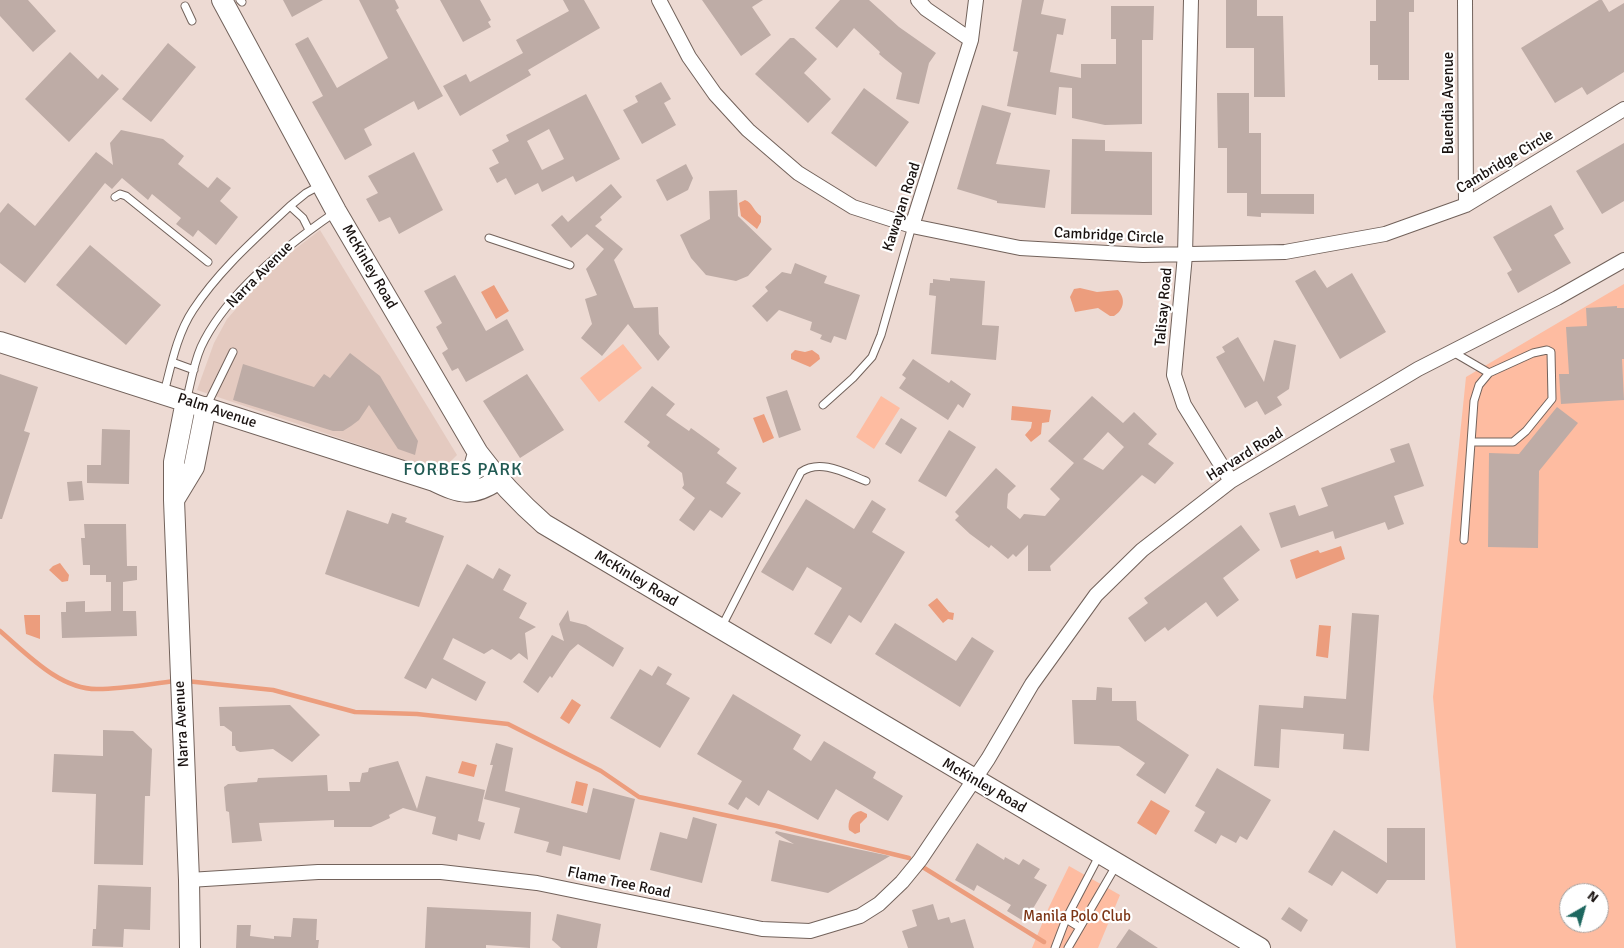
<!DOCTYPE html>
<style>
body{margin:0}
#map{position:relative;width:1624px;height:948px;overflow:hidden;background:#eddad3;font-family:Signika,sans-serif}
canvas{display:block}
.north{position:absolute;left:1559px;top:883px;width:50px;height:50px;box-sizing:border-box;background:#fff;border:1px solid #a3a09f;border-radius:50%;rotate:38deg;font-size:14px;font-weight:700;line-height:20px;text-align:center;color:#191210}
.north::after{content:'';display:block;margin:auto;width:18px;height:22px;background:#1d675f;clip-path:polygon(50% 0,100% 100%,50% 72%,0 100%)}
</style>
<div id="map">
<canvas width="1624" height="948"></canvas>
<div class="north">N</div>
</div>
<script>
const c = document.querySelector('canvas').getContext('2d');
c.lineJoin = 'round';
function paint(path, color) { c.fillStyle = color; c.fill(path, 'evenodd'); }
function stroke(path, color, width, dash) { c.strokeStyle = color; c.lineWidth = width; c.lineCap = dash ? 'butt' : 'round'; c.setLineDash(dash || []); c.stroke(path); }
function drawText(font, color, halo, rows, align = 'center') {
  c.font = font + ' Signika,sans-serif'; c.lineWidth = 4.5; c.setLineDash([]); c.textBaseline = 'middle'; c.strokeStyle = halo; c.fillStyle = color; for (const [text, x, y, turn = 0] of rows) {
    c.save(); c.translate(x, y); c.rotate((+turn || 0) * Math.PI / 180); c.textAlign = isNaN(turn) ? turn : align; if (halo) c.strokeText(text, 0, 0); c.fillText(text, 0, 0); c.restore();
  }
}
paint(new Path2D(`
 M320 230 457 455 440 472 197 390 214 343 227 319 277 263Z`), '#e4cac0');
paint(new Path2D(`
 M1624 284V948H1456L1433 697 1466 377ZM1569 893H1599V923H1569Z
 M623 344 642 368 599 402 580 378Z
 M881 396 900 408 874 449 856 437Z
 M1069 866 1120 895 1098 948H1032L1049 907Z`), '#febca1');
paint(new Path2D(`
 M745 200C753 203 753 211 761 216V222L757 229 741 216 739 203Z
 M494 285 509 311 496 319 481 292Z
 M1080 288 1097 292 1118 290C1126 299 1124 310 1114 316H1110L1098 308 1075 312 1070 297 1074 289Z
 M795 350 805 352 812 350 819 355 820 359 810 367 791 359V354Z
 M1012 406 1051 410 1049 422 1042 423 1041 434 1031 442 1025 435 1031 428 1032 422 1011 420Z
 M764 414 774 438 763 443 753 418Z
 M1341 546 1345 559 1296 579 1290 560 1318 550 1320 553Z
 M60 563 69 575 68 581 62 582 49 570 53 566Z
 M937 598 949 612 954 613 953 620 948 619 943 623 928 605Z
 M24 615H40V639L26 634Z
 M1319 625 1331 626 1328 658 1316 656Z
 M572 699 581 705 569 724 560 718Z
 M462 761 477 765 474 777 458 773Z
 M576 781 588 784 583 806 571 803Z
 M1151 800 1170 811 1156 835 1137 823Z
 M861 811 867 814V817L860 824V832L855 834 849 830C847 821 852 812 861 811Z`), '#ec9d7d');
stroke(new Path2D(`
 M0 631C27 654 60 690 98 689 123 689 149 684 175 681
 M186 681 273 690 355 712 417 714 508 724 601 771 639 797 777 826 909 858
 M921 866 1044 942`), '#ec9d7d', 4.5);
paint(new Path2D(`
 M0 0H28L56 31 33 52 0 16Z
 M283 0H323L292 17Z
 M359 0H395L399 8 396 10 443 96 418 110 414 101 364 129 372 145 345 160 312 102 323 96 295 44 308 37 337 88 388 58Z
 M440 0H480L491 20 488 22 491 27 463 42Z
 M563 0H584L600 28 528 70 531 75 460 116 443 86 466 74 470 82 523 53 516 40 569 11Z
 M702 0H763L752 7 771 35 741 56Z
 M840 0H869L899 27 936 53 929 63 919 104 896 99 902 73 886 60 879 54 880 52 854 28 837 48 815 28Z
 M1022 0H1044L1041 14 1066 19 1063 35 1057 34 1050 72 1081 78V64H1116V39H1111V6H1154L1153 40H1142V124L1105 125 1072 118V88L1059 87 1056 115 1007 106 1018 52 1013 51Z
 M1226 0H1257V16H1283L1285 97H1254V48H1226Z
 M1376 0H1414V12H1409V80H1378V65H1370V21H1376Z
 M1599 0H1602L1609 12 1624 3V72L1587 95 1582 87 1555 103 1521 48Z
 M790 38H794L817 59 804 73 831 99 808 123 755 74Z
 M168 43 196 67 151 122 122 99Z
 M70 52 98 79 102 74 119 89 69 142 25 99Z
 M661 82 671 99 664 103 676 125 642 144 623 110 638 102 635 96Z
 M864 88 909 122 876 167 831 133Z
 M1217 93H1249V133H1261V194H1314V214L1261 213V217L1247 216V193H1227V148H1218Z
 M586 94 620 159 576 182 573 176 542 192 538 183 515 195 506 178 497 183 489 168 499 163 492 150 509 141 506 135ZM549 129 564 159 542 170 527 141Z
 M982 105 1011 113 996 164 1050 170 1045 208 997 203V201L957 189Z
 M121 130 163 139 184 156 178 164 208 188 217 177 231 188 220 201 238 217 216 245 198 230 193 237 176 224 181 218 152 194 148 200 122 178 112 189 105 183 25 283 0 263V213L8 203 35 226 96 152 113 165 110 143Z
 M1072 139 1105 140V151L1152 152V215L1071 214Z
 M1624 143V201L1602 214 1576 171Z
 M414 152 443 210 399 234 390 217 379 222 366 199 378 193 368 176Z
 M686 164 693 178 688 190 667 201 656 180Z
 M611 184 622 197 600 217 602 220 595 226 623 249 614 260 634 308 658 307 659 334 670 347 658 361 628 324 602 356 581 338 592 324 585 299 597 295 586 269 604 249 587 234 571 248 551 225 562 215 568 222Z
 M737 190 738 216 772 249 748 276 736 281 706 275 691 258 680 235 710 219 709 191Z
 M1551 205 1564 229 1554 235 1571 263 1518 293 1507 273 1512 270 1493 237Z
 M90 245 161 305 126 345 56 285Z
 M795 263 827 276 824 283 860 295 846 340 834 336 831 343 820 339 822 335 810 330 812 322 779 310 767 322 752 306 768 291 765 287 782 272 791 274Z
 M1315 270 1327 288 1352 273 1386 332 1340 359 1295 281Z
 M455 275 486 331 507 319 524 350 466 382 458 368 452 371 442 353 448 349 436 327 442 323 424 291Z
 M950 278 985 281 982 325 999 326 996 360 931 354 936 296 929 295 930 283H933V279L950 281Z
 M1617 306V308H1624V359H1622L1624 400 1561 404 1559 374H1569L1566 327 1587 326 1586 308Z
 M1238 337 1264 382 1274 340 1296 345 1289 389 1277 397 1282 405 1265 415 1257 401 1245 408 1216 357 1225 352 1222 347Z
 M350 353 380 376 418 441 415 455 398 449 369 405 359 420 351 426 343 431H333L233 400 243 364 314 387 324 374 330 378Z
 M913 359 949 383 951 380 971 394 963 408 958 404 948 420 899 388 906 378 902 375Z
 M0 374 38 387 24 431 30 433 2 519H0Z
 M527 374 564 430 520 458 483 401Z
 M652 386 675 404 666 415 689 431 691 428 720 449 717 453 737 468 726 483 741 493 722 518 710 510 694 531 679 520 695 498 682 488 684 485 682 473 647 446 650 442 624 422Z
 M787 390 801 430 779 438 766 397Z
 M1092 396 1123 423 1134 412 1157 434 1148 444 1174 463 1155 484 1142 475 1050 566 1051 571H1028V545L1016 557 1013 554 1008 559 991 545 989 548 970 534 955 520 959 516 955 512 996 468 1016 486 1008 494 1007 508 1020 519 1024 514 1045 516 1060 499 1050 489 1074 463 1048 441ZM1108 432 1124 447 1103 470 1083 459Z
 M1557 407 1578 423 1539 471 1538 548 1488 547 1489 453 1519 454Z
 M901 418 917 428 901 454 885 444Z
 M102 429 130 430 129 484 87 483V465H101Z
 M949 430 976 447 946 497 918 481Z
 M1409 443 1424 486 1394 496 1404 524 1388 530 1385 522 1335 539 1333 531 1281 548 1269 513 1295 505 1299 516 1328 506 1321 488 1395 462 1390 449Z
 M82 481 84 500 69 501 67 482Z
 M806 499 854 529 872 500 886 509 872 532 905 552 861 623 849 615 831 644 814 634 842 588 807 567 793 591 761 572Z
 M347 510 388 524 392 513 407 518 405 522 444 536 419 607 325 574Z
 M84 524H126L127 566H137V580L123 582V611H136L137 636 62 638 61 612H66V602L85 601V612L111 611V582H106V575H90V565H83L81 538H85Z
 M1241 525 1260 550 1223 578 1239 600 1217 617 1206 602 1168 631 1165 627 1145 642 1128 618 1148 603 1144 598Z
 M467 564 493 579 499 568 511 575 503 590 527 603 519 618 536 627 525 633 528 660 519 653 511 660 492 649 484 654 453 638 443 659 486 682 476 701 432 678 426 689 404 678Z
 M568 610 570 621 586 625 624 648 613 667 578 644 570 651 552 678 550 676 538 693 523 682 552 635 564 641 559 624Z
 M1352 613 1379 615 1369 751 1343 749 1344 734 1281 729 1279 768 1254 766 1259 705 1303 708 1304 696 1346 699Z
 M895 623 956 661 972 637 994 651 960 707 875 654Z
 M658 666 672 674 666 684 690 698 660 748 610 718 640 669 652 676Z
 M1097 687 1112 688V701H1136L1137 720 1189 755 1165 794 1136 775 1145 763 1119 746 1074 744 1072 700H1096Z
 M733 694 801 735 793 749 811 761 824 741 876 772 873 778 903 796 888 821 836 789 818 820 768 790 759 806 746 797 738 810 728 804 742 781 697 754Z
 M290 705 320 735 292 762 273 749 240 752 236 750 235 746H232V732L224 726H220L219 707Z
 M103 730 133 731 152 749 150 796H145L143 865 94 864 96 794 52 792 54 754 103 756Z
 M496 743 513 748 505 791 587 813 593 788 635 799 620 860 563 846 561 856 546 852 549 842 514 833 520 808 484 799 493 765H490Z
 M398 761 417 809 426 776 485 790 478 821 485 823 480 840 458 834 457 841 432 834 436 817 403 808 389 815 390 818 371 827H334V820L259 823 262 841 232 843 229 812 226 811 224 787 228 784 257 782 258 778 327 775 328 791H350L349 782H360L362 773 368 772 369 768Z
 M1217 768 1271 800 1247 840 1240 836 1236 843 1221 835 1216 844 1194 831 1205 812 1195 806Z
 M693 817 717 824 702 883 650 870 660 832 687 839Z
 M1387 828H1425V880H1387L1377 894 1342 871 1332 886 1308 872 1334 830 1387 863Z
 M776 831 852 848 890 856 828 893 771 881 779 840 794 844 775 833Z
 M977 843 1004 860 1005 857 1019 865 1023 859 1040 869 1034 878 1047 885 1025 922 1007 911 1011 905 977 885 974 891 955 880Z
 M98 885 151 887 150 930 124 929 123 947 92 946 93 929H96Z
 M933 904 938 920 949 917 951 923 965 919 974 948H908L902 931 917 926 912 910Z
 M427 907 531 912 530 948 486 945V948H425Z
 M1289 907 1308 920 1301 932 1281 919Z
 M557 914 601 924 597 948H561L552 940Z
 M293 918 317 919 316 940H319L318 948H236L237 925H251L250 936 274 939V936L291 937Z
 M1129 929 1158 948H1116Z`), '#beaca6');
const lane = new Path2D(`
 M240 0 242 2
 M185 6 192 21
 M115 197 120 194 126 196 208 262
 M290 206 306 193 321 185
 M489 238 570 265
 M1453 352 1489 373 1479 385 1474 401 1464 540
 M172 362 194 370
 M164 393C171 366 177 334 193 310 219 270 256 238 290 206L303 218 309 230
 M187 398C191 381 194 363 201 347 226 293 286 246 334 213
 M823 405 853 378 872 357 881 335 912 226
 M206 407 233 352
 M1472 442H1513L1526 431 1552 399 1551 352 1547 350 1533 353 1489 373
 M722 626 801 472C821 458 847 474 866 481
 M1066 919 1079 927
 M1055 948 1066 919 1100 854
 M1068 948 1117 864`);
const street = new Path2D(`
 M659 0 689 57 715 94 748 130 798 173 853 207 912 226 1020 248 1143 255 1285 252 1385 234 1466 205 1624 109
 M918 0 926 9 971 40
 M1191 0 1185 255 1174 375 1184 405 1231 481
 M1465 0 1466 205
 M912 226 971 40 976 0
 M189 880 318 872H441L537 883 762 929 810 931 860 916 879 904 902 882 920 860 988 759 1032 684 1096 595 1142 550 1231 481 1418 369 1557 298 1624 260`);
const secondary = new Path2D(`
 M222 0 336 211 478 453C498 480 519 502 544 524L1260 948
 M0 342 434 481C461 494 472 497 498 480
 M186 401 174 462V500L189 880 190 948
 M436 481 462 478 473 471 478 453
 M174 500 194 467 206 407`);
stroke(lane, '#72625b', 9);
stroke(street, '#72625b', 16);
stroke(secondary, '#72625b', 22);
stroke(lane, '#fff', 7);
stroke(street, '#fff', 14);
stroke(secondary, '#fff', 20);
drawText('15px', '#191210', '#fff', [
 ["Buendia Avenue",1449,103,-90],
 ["Cambridge Circle",1505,162,-31],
 ["Kawayan Road",902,207,-72],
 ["Cambridge Circle",1109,236,3],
 ["McKinley Road",369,267,60],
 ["Narra Avenue",260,275,-45],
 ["Talisay Road",1164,307,-85],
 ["Palm Avenue",217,411,18],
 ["Harvard Road",1245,455,-32],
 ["McKinley Road",636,579,31],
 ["Narra Avenue",182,724,-93],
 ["McKinley Road",984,786,30],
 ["Flame Tree Road",619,883,12]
]);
drawText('15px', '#7c3515', '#fff', [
 ["Manila Polo Club",1077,917]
]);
c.letterSpacing = '1px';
drawText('18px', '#205952', '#fff', [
 ["FORBES PARK",463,470]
]);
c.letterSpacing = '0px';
</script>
